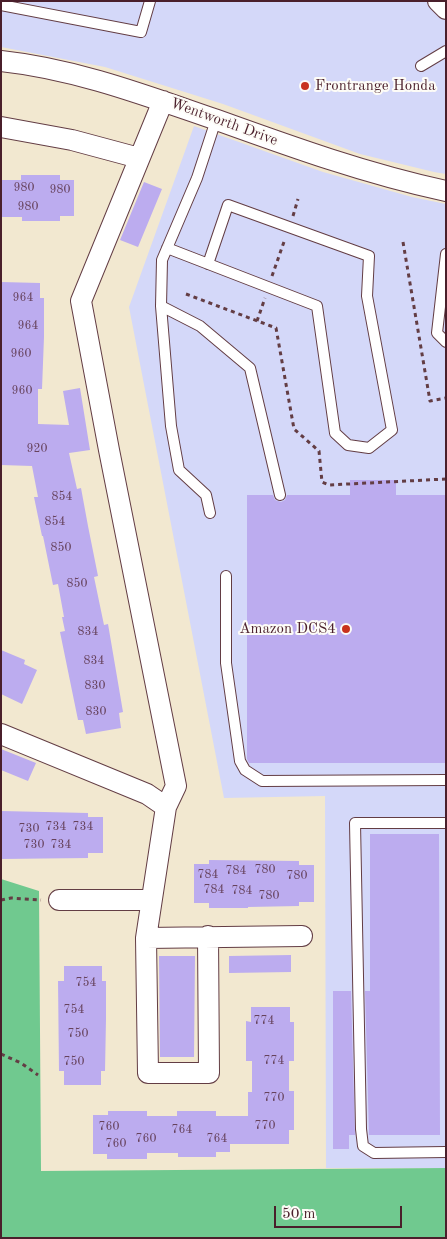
<!DOCTYPE html>
<style>
body{margin:0}
#map{position:relative;width:447px;height:1239px;overflow:hidden;background:#f2e8d0;font-family:"Old Standard TT",serif}
canvas{display:block}
.frame{position:absolute;inset:0;border:2px solid #4a1f2b;pointer-events:none}
.scale{position:absolute;left:274px;top:1206px;width:128px;height:22px;box-sizing:border-box;border:2px solid #4a1f2b;border-top:0;padding-left:6px;font-size:15px;line-height:18px;white-space:nowrap;color:#4a1f2b;-webkit-text-stroke:4px #fdfcf7;paint-order:stroke}
</style>
<div id="map">
<canvas width="447" height="1239"></canvas>
<div class="frame"></div>
<div class="scale">50 m</div>
</div>
<script>
const c = document.querySelector('canvas').getContext('2d');
c.lineJoin = 'round';
function paint(path, color) { c.fillStyle = color; c.fill(path, 'evenodd'); }
function stroke(path, color, width, dash) { c.strokeStyle = color; c.lineWidth = width; c.lineCap = dash ? 'butt' : 'round'; c.setLineDash(dash || []); c.stroke(path); }
function drawText(font, color, halo, rows, align = 'center') {
  c.font = font + ' "Old Standard TT",serif'; c.lineWidth = 4; c.setLineDash([]); c.textBaseline = 'middle'; c.strokeStyle = halo; c.fillStyle = color; for (const [text, x, y, turn = 0] of rows) {
    c.save(); c.translate(x, y); c.rotate((+turn || 0) * Math.PI / 180); c.textAlign = isNaN(turn) ? turn : align; if (halo) c.strokeText(text, 0, 0); c.fillText(text, 0, 0); c.restore();
  }
}
paint(new Path2D(`
 M1 1H446V174L434 172 360 154 223 104 105 67 1 47Z
 M194 126 323 172 412 197 446 204V1168H326L325 796 224 798 129 307Z`), '#d4d8f9');
paint(new Path2D(`
 M1 879 39 891 41 1171 446 1168V1238H1Z`), '#70c98f');
paint(new Path2D(`
 M21 175H60V180H74V216H60V221H22V217H1V180H21Z
 M144 182 162 189 138 247 120 240Z
 M1 282 40 283V298H44V337L42 389H38V424L69 425 63 391 80 388 90 450 69 453 77 489 81 488 88 526 98 576 94 577 104 625 108 624 123 712 119 713 121 728 86 734 83 720H78L60 632 65 631 62 617H64L58 584 53 585 43 536H42L34 497H38L32 466 1 465Z
 M350 480H396V495H446V763H249L247 759V495H273L275 500 281 502 285 500 287 495H350Z
 M1 650 25 660 24 664 37 670 22 704 1 694Z
 M1 749 36 763 28 781 1 770Z
 M1 811 88 813V817H103V853H88V858L1 859Z
 M370 834H439L440 1135H369L365 991H370Z
 M209 860 299 861V865H314V902H299V906L248 907V908H209V903H194V864H209Z
 M291 955V972L229 973V956Z
 M159 956H195L194 1057H160Z
 M64 966H102V981H106V1019L105 1071H101V1085H64V1071H59L58 981H64Z
 M333 991H351L355 1135H349V1149H333Z
 M251 1007H290V1022H294V1061H289V1091H294V1130H289V1144H230V1152H216V1157H178V1153H147V1159H107V1154H93V1115H108V1111H147V1116H177V1111H216V1116H248V1092H252V1061H246V1021L251 1022Z`), '#bcacef');
const service = new Path2D(`
 M1 5 141 32 150 1
 M421 66 446 51
 M167 248 317 306 335 433 348 445 369 448 392 430 367 296 369 256 228 205 208 264
 M446 254 437 333 446 342
 M161 306 200 326 250 368 280 495
 M210 513 206 495 179 470 171 426 161 306 162 260 197 178 216 120
 M226 576V663L240 761 245 770 262 781 446 780
 M446 823H355L361 1129 363 1146 374 1153 446 1152`);
const minor = new Path2D(`
 M438 1 446 9
 M1 61C76 69 147 96 217 120 292 147 367 174 446 191
 M163 101 81 301 109 450 176 786 166 807 146 938 148 1073H209L208 936
 M1 127 72 140 139 158
 M1 734 147 794 166 807
 M59 900H151
 M146 938 302 936`);
stroke(service, '#633d44', 12);
stroke(minor, '#633d44', 22);
stroke(new Path2D(`
 M293 216 298 199
 M403 242 430 401 446 398
 M272 276 285 239
 M186 294 276 328 294 429 319 451 322 482 329 485 446 479
 M257 321 265 298
 M1 900 11 898 41 900
 M1 1054 21 1063 38 1075`), '#633d44', 3, [4, 4]);
stroke(service, '#fff', 10);
stroke(minor, '#fff', 20);
for (const [x, y, r, color] of [
 [305,86,5,"#c8321e"],
 [346,629,5,"#c8321e"]
]) { const dot = new Path2D(); dot.arc(x, y, r, 0, 2 * Math.PI); c.fillStyle = color; c.fill(dot); stroke(dot, '#fdfcf7', 2); }
drawText('12px', '#66425c', null, [
 ["980",24,188],
 ["980",60,190],
 ["980",28,207],
 ["964",23,298],
 ["964",28,326],
 ["960",21,354],
 ["960",22,391],
 ["920",37,449],
 ["854",62,497],
 ["854",55,522],
 ["850",61,548],
 ["850",77,584],
 ["834",88,632],
 ["834",94,661],
 ["830",95,686],
 ["830",96,712],
 ["734",56,827],
 ["734",83,827],
 ["730",29,829],
 ["730",34,845],
 ["734",61,845],
 ["780",265,870],
 ["784",236,871],
 ["784",208,875],
 ["780",297,876],
 ["784",214,890],
 ["784",242,891],
 ["780",269,896],
 ["754",86,983],
 ["754",74,1010],
 ["774",264,1021],
 ["750",78,1034],
 ["774",274,1061],
 ["750",74,1062],
 ["770",274,1098],
 ["770",265,1126],
 ["760",109,1127],
 ["764",182,1130],
 ["760",146,1139],
 ["764",217,1139],
 ["760",116,1144]
]);
drawText('15px', '#4a1f2b', '#fdfcf7', [
 ["Frontrange Honda",315,86],
 ["Amazon DCS4",336,629,"right"]
], 'left');
drawText('15px', '#4a1f2b', '#fdfcf7', [
 ["Wentworth Drive",224,122,20]
]);
</script>
